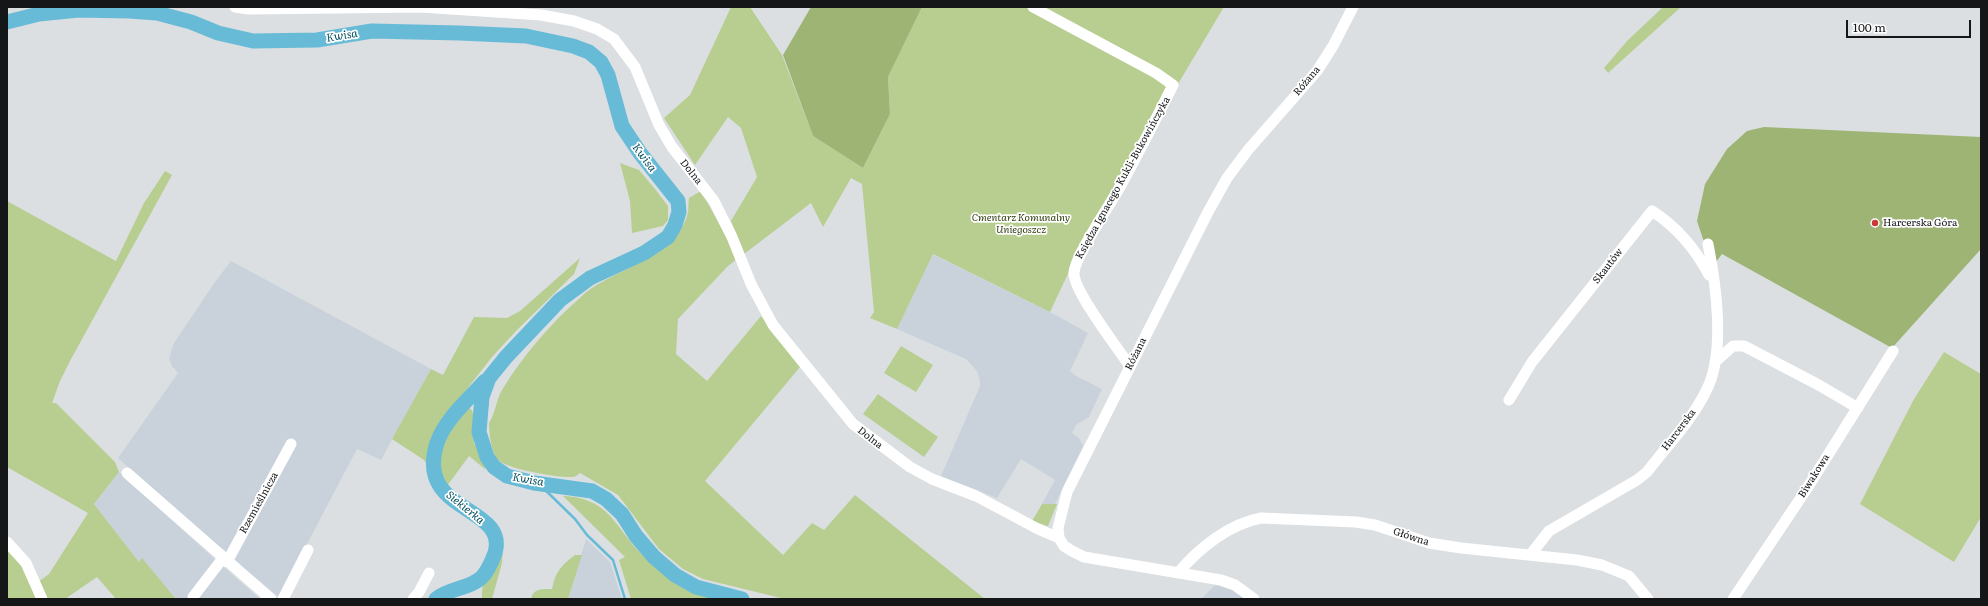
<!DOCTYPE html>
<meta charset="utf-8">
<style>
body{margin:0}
#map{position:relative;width:1988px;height:606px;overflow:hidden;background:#dbdfe2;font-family:Literata,serif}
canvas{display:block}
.frame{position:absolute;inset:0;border:8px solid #151618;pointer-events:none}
.scale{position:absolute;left:1846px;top:20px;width:125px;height:18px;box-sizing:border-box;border:2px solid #151618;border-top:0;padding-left:5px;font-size:12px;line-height:14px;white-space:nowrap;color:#151618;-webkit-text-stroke:3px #fff;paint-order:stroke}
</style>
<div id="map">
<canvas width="1988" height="606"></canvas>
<div class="frame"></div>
<div class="scale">100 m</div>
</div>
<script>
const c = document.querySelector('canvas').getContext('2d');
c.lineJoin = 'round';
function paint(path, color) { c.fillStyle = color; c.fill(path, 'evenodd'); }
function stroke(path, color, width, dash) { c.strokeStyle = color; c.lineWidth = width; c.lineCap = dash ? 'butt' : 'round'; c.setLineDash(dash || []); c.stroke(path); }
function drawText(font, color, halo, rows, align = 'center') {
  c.font = font + ' Literata,serif'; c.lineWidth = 3.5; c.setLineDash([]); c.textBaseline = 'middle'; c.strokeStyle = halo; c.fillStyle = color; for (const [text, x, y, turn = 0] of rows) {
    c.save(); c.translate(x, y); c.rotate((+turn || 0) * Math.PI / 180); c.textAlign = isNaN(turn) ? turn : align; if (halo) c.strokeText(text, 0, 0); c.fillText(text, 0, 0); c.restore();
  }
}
paint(new Path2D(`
 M932 254 1050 312 1088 333 1070 371 1076 376 1102 389 1089 417 1076 425 1072 433 1079 438 1083 446 1055 504H1042L1055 480 1021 459 997 498 941 476 980 386V381L977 371 966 359 897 329Z
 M231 261 431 369 381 460 357 449 279 597 221 550 118 458 178 373 172 366 169 358 174 343 215 282Z
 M119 472 208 553 260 599H176L142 559 139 562 94 504Z
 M586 539 610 562 622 599H568Z
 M1215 585 1232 590 1246 599H1201Z`), '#c9d2db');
paint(new Path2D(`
 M731 7H750L782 55 813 136 863 168 890 114 888 77 922 7H1224L1080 248 1050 312 933 254 897 329 870 318 874 312 862 184 851 178 823 227 811 203 744 254 731 221 757 177 741 128 728 117 695 165 664 118 690 95Z
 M1663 7H1681L1608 73 1604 68 1628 40Z
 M620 163 639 170 655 189 668 206V220L663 226 632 233 630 201Z
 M165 171 172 175 70 361 60 381 52 403H56L115 462 119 472 94 504 139 562 142 558 176 599H116L97 577 65 599H45L38 582 49 574 88 513 7 467V201L116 261 144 203Z
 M701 191 738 258 727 267 678 319 676 354 707 381 761 316 800 367 705 481 783 555 812 523 824 530 855 495 985 599H785L703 579 683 569 659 549 618 495 580 473C577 475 576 477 572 477 559 478 505 469 497 459 491 451 489 433 489 423 496 412 496 400 502 390 523 355 552 322 583 295 613 269 675 258 687 216 689 211 688 204 689 198Z
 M580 258 574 274 516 331 492 357 460 398 440 427 430 445 428 466 424 460 392 439 431 369 443 375 474 317 507 318 520 311Z
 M901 346 933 365 916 392 884 373Z
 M1944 352 1981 374V517L1954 562 1860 504 1914 399Z
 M878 394 938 437 924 457 863 414Z
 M466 407 471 409 473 413 474 443 486 462 485 469 469 456 447 486 476 508C463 503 447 496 441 484 428 459 447 423 466 407Z
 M563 496C613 498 615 531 647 559 658 568 671 580 683 587 693 593 707 595 718 599H631L619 560 625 557Z
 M1042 504H1057L1048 526 1032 521Z
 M501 531 503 544 502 563 492 599H482C482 581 484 585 492 570 498 558 501 544 501 531Z
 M7 549 20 562 38 599H7Z
 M575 555H582L568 599H531C533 588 543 589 552 589 555 573 561 565 575 555Z`), '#b8ce90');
paint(new Path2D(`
 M811 7H922L888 77 890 114 863 168 813 136 783 55Z
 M1764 127 1981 137V249L1892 348 1722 254 1716 262 1714 255 1703 239 1697 221 1705 184 1727 149 1747 131Z`), '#9eb474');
stroke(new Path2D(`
 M538 483 575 519 587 535 613 560 625 599`), '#67bbd7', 2.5);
stroke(new Path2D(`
 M7 22 39 14 79 10 129 11 157 13 191 22 218 33 253 41 317 40 372 31 459 33 526 36 573 46 589 52 601 62 608 75 622 126 640 153 678 201 679 212 675 225 668 237 644 253 590 278 560 300 506 357 489 378 482 397 479 432 487 457 494 467 507 476 534 483 592 491 606 499 622 514 636 536 654 557 675 575 696 587 742 599
 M436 599C448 588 470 589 482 577 488 571 492 561 495 553 509 505 414 514 437 443 445 419 469 399 485 381`), '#67bbd7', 15);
stroke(new Path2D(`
 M235 7 249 9 421 7 541 15 574 21 597 29 614 39 635 67 659 125 672 147 714 201 732 237 751 284 773 325 853 424 910 467 932 479 976 496 1038 529 1059 538
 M1033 7 1156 73 1173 85C1156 119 1139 152 1121 185 1112 202 1074 257 1074 273 1073 290 1118 349 1130 366
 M1715 362 1733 346H1744L1817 384 1858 408
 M1509 400 1532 362 1652 211C1677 227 1695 248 1709 275
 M127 473 271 599
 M7 542 26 563 42 599
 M1531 554 1549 531 1637 480 1647 472C1667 446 1692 420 1706 391 1726 354 1716 284 1708 244
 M227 562 291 444
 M1178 573C1199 548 1229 524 1261 518L1356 522 1375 525 1429 543 1461 548 1577 560 1602 565 1629 576 1648 599
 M193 597 223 558
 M283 599 308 550
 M413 599 419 592 429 573
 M1254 599 1235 585 1221 580 1084 557 1072 551 1064 546 1059 538 1058 528 1067 492 1208 212 1227 178 1248 150 1317 71 1333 46 1353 7
 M1733 599 1806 490 1893 351`), '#fff', 11);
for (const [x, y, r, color] of [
 [1875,223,4,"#c83938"]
]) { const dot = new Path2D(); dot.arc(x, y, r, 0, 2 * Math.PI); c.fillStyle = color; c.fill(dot); stroke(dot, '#fff', 1.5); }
drawText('10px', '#151618', '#fff', [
 ["Różana",1307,81,-50],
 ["Dolna",691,172,52],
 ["Księdza Ignacego Kukli-Bukowińczyka",1123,178,-61],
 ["Skautów",1608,266,-52],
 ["Różana",1136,354,-63],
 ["Harcerska",1679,430,-53],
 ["Dolna",870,438,38],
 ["Biwakowa",1814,476,-58],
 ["Rzemieślnicza",259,503,-61],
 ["Główna",1411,537,18]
]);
drawText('italic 10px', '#324111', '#fff', [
 ["Cmentarz Komunalny",1021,218],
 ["Uniegoszcz",1021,230]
]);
drawText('10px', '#151618', '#fff', [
 ["Harcerska Góra",1883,223]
], 'left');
drawText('italic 11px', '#004c5f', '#fff', [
 ["Kwisa",342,36,-9],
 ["Kwisa",644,158,53],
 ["Kwisa",528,480,10],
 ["Siekierka",465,508,39]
]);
</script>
